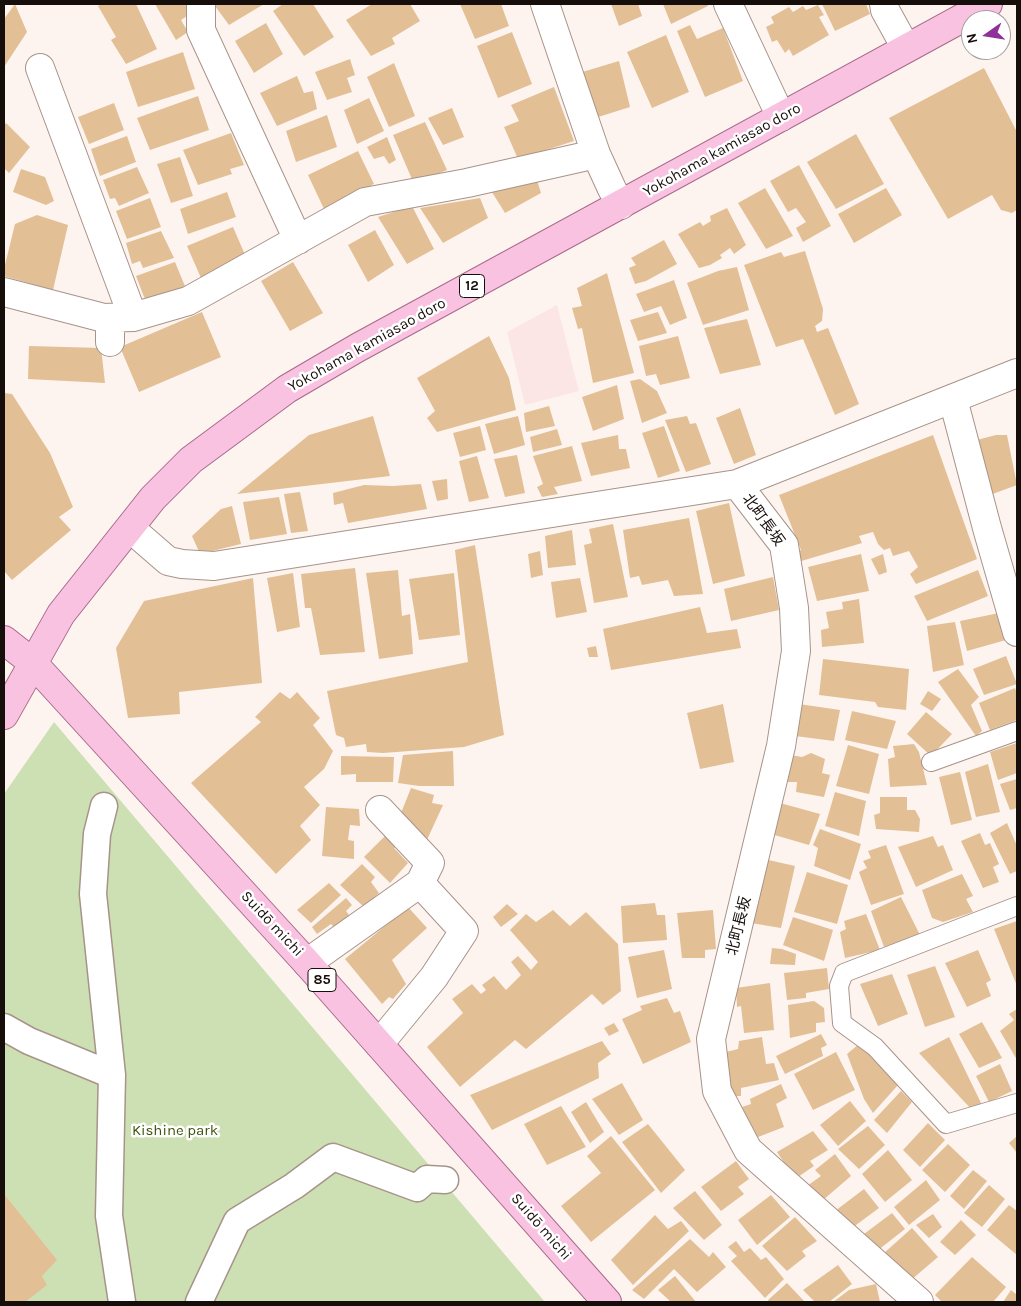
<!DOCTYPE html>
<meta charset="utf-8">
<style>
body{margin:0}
#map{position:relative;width:1021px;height:1306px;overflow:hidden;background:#fdf4f0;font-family:Karla,sans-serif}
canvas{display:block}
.frame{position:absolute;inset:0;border:5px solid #160e0b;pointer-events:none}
.north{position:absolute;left:961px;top:10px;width:50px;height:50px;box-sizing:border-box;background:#fff;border:1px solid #a29f9d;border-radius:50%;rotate:257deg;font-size:14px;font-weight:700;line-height:20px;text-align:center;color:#160e0b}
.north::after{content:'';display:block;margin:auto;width:18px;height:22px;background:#90319a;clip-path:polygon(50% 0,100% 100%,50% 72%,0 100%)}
</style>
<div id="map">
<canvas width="1021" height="1306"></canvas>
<div class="frame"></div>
<div class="north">N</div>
</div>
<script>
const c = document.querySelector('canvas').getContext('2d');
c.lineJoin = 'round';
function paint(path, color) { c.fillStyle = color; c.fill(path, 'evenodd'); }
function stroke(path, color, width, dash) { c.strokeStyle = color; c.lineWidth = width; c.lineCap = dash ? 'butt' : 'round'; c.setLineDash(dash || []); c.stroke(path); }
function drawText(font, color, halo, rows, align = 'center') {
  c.font = font + ' Karla,"Noto Sans JP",sans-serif'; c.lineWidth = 5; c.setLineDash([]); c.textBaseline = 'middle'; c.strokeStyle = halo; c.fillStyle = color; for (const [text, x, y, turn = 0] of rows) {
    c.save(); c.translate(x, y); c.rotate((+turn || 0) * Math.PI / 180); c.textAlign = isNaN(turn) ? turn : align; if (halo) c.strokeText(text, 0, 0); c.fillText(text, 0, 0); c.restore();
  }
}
paint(new Path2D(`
 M557 305 579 391 525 405 507 332Z`), '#fce6e5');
paint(new Path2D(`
 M54 722 545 1302H4V794Z`), '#cde0b4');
paint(new Path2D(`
 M15 4 27 32 4 67V19Z
 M102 4H136L157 49 126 64 111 40 116 37 98 6Z
 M155 4H185L190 14 181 20 188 32 176 40Z
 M217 4H264L229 25 215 6Z
 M283 4H313L334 37 304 56 273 11Z
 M372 4H410L420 21 392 38 395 44 371 56 346 20Z
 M460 4H501L509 26 475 39Z
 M611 4H638L642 16 619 26Z
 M663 4H707L708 6 671 24Z
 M822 4H866L870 14 835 31Z
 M818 5 824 15 819 17 829 35 793 56 789 49 785 53 777 40 772 42 766 27 774 23 771 17 789 7 793 12 803 6 806 10Z
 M266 23 283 54 254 73 235 41Z
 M690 25 697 39 723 28 743 81 705 97 677 31Z
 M512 32 532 84 498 98 477 46Z
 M666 35 689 92 652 108 627 52Z
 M183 52 195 89 138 107 126 72Z
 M350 59 355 75 347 78 352 92 327 100 315 72Z
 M619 61 630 107 595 118 579 73Z
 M394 63 415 116 389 127 367 77Z
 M984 68 1017 132V210L1012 213 1001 210 992 195 948 219 889 118Z
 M297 76 304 93 313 91 317 109 277 126 260 93Z
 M554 87 574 141 518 159 504 127 519 121 511 105Z
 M198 96 209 130 150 150 137 118Z
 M369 98 384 131 357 144 344 110Z
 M114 103 124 130 89 144 78 117Z
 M452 108 464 137 443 145 428 118Z
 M327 115 337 147 296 162 286 131Z
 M425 122 447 170 414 184 393 135Z
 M6 123 30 147 9 173 4 168V125Z
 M231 133 244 165 230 169 232 174 198 185 183 150Z
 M856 134 884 184 836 209 807 162Z
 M127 136 136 162 100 176 91 149Z
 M387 137 396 160 389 164 384 156 374 159 367 147Z
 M358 151 374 184 324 209 308 175Z
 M180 157 193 196 171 203 157 164Z
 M799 165 831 226 803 242 796 228 806 222 796 208 788 212 770 181Z
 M137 167 149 193 119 206 115 198 110 199 103 180Z
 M21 169 45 177 54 201 46 205 13 192Z
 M537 180 541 193 505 213 490 189Z
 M765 188 793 236 766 249 738 203Z
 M886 188 902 215 854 243 838 214Z
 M227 192 236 217 188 234 180 209Z
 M150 198 161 227 127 239 116 211Z
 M480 198 488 218 443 243 420 208Z
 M412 206 434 249 407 264 378 217Z
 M727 208 746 245 734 254 730 248 720 255 722 258 710 265 699 268 678 234 700 222 703 226 711 221 710 216Z
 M37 215 68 225 53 290 4 276V269L15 224Z
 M233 227 246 257 201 278 187 246Z
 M375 230 394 265 368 282 348 245Z
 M161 231 174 258 143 268 140 261 132 264 126 243Z
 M664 240 677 264 646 281 635 284 629 268 636 265 631 258Z
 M805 251 823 309 822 321 815 326 817 332 828 328 859 404 835 415 803 339 776 347 744 265 781 252 784 257Z
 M175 262 187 291 152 303 144 297 136 276Z
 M293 262 323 313 290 331 261 281Z
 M737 267 749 310 703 325 687 283 718 271Z
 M607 273 634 373 593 383 582 328 578 329 572 308 582 306 577 288Z
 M674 280 687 318 670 325 661 306 644 312 636 294Z
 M202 312 221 357 139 392 120 347Z
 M658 312 667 333 638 341 630 320Z
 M747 319 761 365 720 374 704 328Z
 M489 336 509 378 516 410 437 432 427 418 435 411 417 378Z
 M678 336 690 378 660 385 656 374 646 376 639 346Z
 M29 346 101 348 105 383 28 379Z
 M640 379 657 391 667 413 642 423 630 381Z
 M617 385 624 419 593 431 582 397Z
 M4 393 12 394 50 453 73 507 59 517 71 530 12 580 4 571Z
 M549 406 555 426 526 432 524 413Z
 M740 408 756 455 734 464 716 418Z
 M373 416 390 476 237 494 309 435Z
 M518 416 525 445 494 454 485 424Z
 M687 416 690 424 696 423 711 464 686 472 665 420Z
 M480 426 486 450 460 457 453 433Z
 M664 426 680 471 658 478 642 433Z
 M557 429 562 445 533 452 530 437Z
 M618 435 619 449H626L630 468 591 476 581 443Z
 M933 435 977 559 916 584 910 574 918 567 909 551 893 556 890 548 884 550 878 544 873 532 859 536 862 543 798 562 793 553 801 550 779 495Z
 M996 435H1007L1017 485 990 495 973 441Z
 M572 446 582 481 554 487 558 494 542 497 537 487 543 484 533 456Z
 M517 455 525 493 505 497 494 459Z
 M477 456 489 498 469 502 459 461Z
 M447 479 448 499 437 501 432 481Z
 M421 484 427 509 348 523 343 503 334 505 333 493 364 485 393 486Z
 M300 492 308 531 291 533 284 494Z
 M279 497 287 534 250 540 243 502Z
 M729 503 745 576 713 584 696 511Z
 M232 506 241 544 200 554 192 536 221 509Z
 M689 518 703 594 674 596 668 580 642 585 639 576 630 578 623 530Z
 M613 524 628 597 594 603 584 545 592 543 589 529Z
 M572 530 576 565 548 568 545 536Z
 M475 545 504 735 464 747 383 753 367 752 366 744 346 747 344 738 336 735 327 691 468 662 455 550Z
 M540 551 543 575 531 578 528 554Z
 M861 554 869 591 817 601 808 567Z
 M883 554 887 572 879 575 871 559Z
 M355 568 365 652 320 655 311 608H305L301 574Z
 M398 570 402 616 410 614 413 654 379 659 366 573Z
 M978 570 988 596 927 621 914 596Z
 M293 573 300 627 277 632 267 578Z
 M454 573 460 635 419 640 409 579Z
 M773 577 779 610 731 621 724 589Z
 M253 578 262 683 179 692 180 714 128 718 116 648 144 601Z
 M580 578 587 612 556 618 551 582Z
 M859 599 864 643 822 647 821 630 829 628 826 612 843 609 842 602Z
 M700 607 707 633 737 629 741 648 611 670 603 629Z
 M999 613 1006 640 967 651 960 621Z
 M955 622 964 665 933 672 927 626Z
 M596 646 598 657H589L587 648Z
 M1006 656 1017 684 984 695 973 669Z
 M823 659 909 669 906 710 878 707 875 702 819 695Z
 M958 669 979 697 971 705 982 731 976 736 938 682Z
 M1015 688 1017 694V720L990 730 979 703Z
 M928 691 941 699 932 711 920 704Z
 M280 692 290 699 297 692 320 718 313 725 333 751 324 769 304 787 320 805 300 826 311 840 276 874 191 783 261 722 255 717Z
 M723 704 734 762 700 769 687 713Z
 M799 704 840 710 834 741 795 736Z
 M852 711 896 721 887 749 845 740Z
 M926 712 952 734 931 756 907 734Z
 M1017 743V773L998 780 990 752Z
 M914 744 919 752 927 785 890 787 888 759 895 757 893 746Z
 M848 745 879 754 869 794 836 786Z
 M453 751 454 786H419L398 783 403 755Z
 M811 753 825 759 822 773 830 775 824 797 796 792 797 782H786L791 755 802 757Z
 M341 756 394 757 393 782H356V774L341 775Z
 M988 764 1000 812 976 817 965 772Z
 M960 772 972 820 951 825 939 777Z
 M1017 779V808L1010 810 1000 784Z
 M411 788 434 795 432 803 443 805 426 842 399 818Z
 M835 792 866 801 859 836 825 826Z
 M880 797H907V810H915L920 819 919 832 876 829 874 815 880 813Z
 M780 803 820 814 809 845 771 834Z
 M326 807 359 809 360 826 350 825 348 840 354 841V859L322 856Z
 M1007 823 1017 846V871L1010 874 990 833Z
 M820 829 861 844 850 880 814 866 818 848 813 845Z
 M388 833 399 844 394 848 408 863 390 883 364 857Z
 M980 833 985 845 990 843 999 864 993 867 999 882 983 888 961 841Z
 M933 836 938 847 943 845 953 870 916 887 898 847Z
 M886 845 904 894 871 905 859 872 867 868 863 861 871 858 868 851Z
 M764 859 795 866 781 928 751 923Z
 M362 864 375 877 371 882 379 893 364 907 340 885Z
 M807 872 848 885 837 924 794 912Z
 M962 874 973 896 966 899 973 912 943 922 932 918 922 890Z
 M329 883 341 895 311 923 297 910Z
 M901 897 920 935 884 947 871 911Z
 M346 898 352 905 346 911 352 919 338 931 331 924 317 934 312 927Z
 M655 903 657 915H665L667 940 623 943 621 906Z
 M507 904 518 914 501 927 493 917Z
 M408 907 427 928 392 960 406 984 393 999 389 997 382 1004 345 959Z
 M553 910 570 926 586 912 618 944 621 991 603 1005 592 994 526 1049 515 1040 460 1087 427 1047 463 1013 452 999 472 984 481 994 486 990 482 985 494 976 506 990 521 975 511 962 518 956 531 970 538 962 510 930 526 914 536 922Z
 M713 910 716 949 705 950V958H682L677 913Z
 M866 914 880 950 845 958 840 932 846 929 844 921Z
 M793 917 833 930 824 961 783 945Z
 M1017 921V986L994 929Z
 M772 948 782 949 796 954 795 965 770 964Z
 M664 950 672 989 637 998 628 957Z
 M978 950 991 980 986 983 991 996 967 1007 945 963Z
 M935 966 955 1017 925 1027 907 975Z
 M827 968 829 989 806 993V998L787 1000 784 973Z
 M892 974 908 1014 878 1026 860 984Z
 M770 983 774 1030 744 1033 741 1006 737 1007 736 988Z
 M667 998 674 1013 680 1011 691 1042 643 1064 622 1019 642 1010 640 1006Z
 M814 1001 824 1008 825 1022 816 1023V1032L790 1038 788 1005Z
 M1017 1009V1060L1000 1031 1014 1020 1009 1014Z
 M982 1022 1002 1058 979 1068 959 1034Z
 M614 1023 619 1031 609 1036 604 1028Z
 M821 1034 827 1045 821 1048 823 1056 785 1074 776 1056Z
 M762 1037 766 1064 774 1063 779 1080 741 1088V1096H730L722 1053 738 1049 739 1041Z
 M949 1037 983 1107 972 1110 919 1053Z
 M602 1041 611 1054 598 1063 599 1078 492 1130 470 1095Z
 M859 1044 898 1085 873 1113 864 1099 847 1054Z
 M836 1052 855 1090 813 1110 794 1074Z
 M1000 1064 1012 1091 989 1102 976 1076Z
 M622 1083 643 1120 619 1135 592 1099Z
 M781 1084 787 1098 776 1104 784 1127 758 1137 742 1107 751 1104 750 1099Z
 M901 1091 912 1102 887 1133 874 1120Z
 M850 1101 866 1121 838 1146 820 1125Z
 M586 1102 604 1132 590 1143 571 1112Z
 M561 1106 586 1147 547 1165 524 1124Z
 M928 1123 945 1140 920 1167 903 1150Z
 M648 1124 685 1170 661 1193 622 1142Z
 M868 1126 885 1145 859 1169 838 1149Z
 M813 1131 828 1150 810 1161 814 1166 795 1179 777 1152Z
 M611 1136 655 1190 591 1242 561 1206 601 1173 587 1156Z
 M1017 1136V1153L1009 1143Z
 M948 1144 970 1165 945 1192 922 1170Z
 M888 1150 912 1180 885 1202 862 1174Z
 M835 1154 851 1176 823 1200 807 1186 821 1176 815 1170Z
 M736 1161 749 1179 738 1187 744 1194 721 1211 701 1187Z
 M973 1170 987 1181 964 1209 950 1196Z
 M926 1180 940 1200 909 1225 894 1207Z
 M989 1185 1005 1199 982 1227 964 1213Z
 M864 1189 879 1208 852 1228 835 1211Z
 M695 1191 722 1225 704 1240 673 1208Z
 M4 1194 57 1260 42 1276 47 1285 25 1302H4Z
 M771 1195 790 1217 757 1245 738 1220Z
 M1009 1205 1017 1211V1255L987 1230Z
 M892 1213 905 1229 877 1251 860 1237Z
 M933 1214 942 1227 929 1238 916 1225Z
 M655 1215 668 1229 681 1221 689 1231 633 1285 611 1260Z
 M795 1217 817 1241 802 1251 806 1256 787 1271 762 1246Z
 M961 1220 976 1235 955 1255 940 1242Z
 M912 1228 938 1257 911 1280 884 1253Z
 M690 1239 709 1257 713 1252 726 1267 697 1292 674 1269 644 1299 632 1290Z
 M736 1241 744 1252 750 1248 761 1260 766 1257 784 1279 765 1298 731 1261 737 1256 728 1247Z
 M972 1257 1006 1287 993 1302H942L935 1295Z
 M838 1265 852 1284 829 1302H815L803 1290Z
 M675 1276 696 1302H671L658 1290Z
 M787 1283 805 1302H769L768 1300Z
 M876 1284 880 1302H833L849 1290Z
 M1011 1290 1017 1295V1302H1003Z`), '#e3bf95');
const service = new Path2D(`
 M931 762 1017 731
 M1017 906 844 973 839 986 842 1023 875 1047 946 1124 1017 1103`);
const pedestrian = new Path2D(`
 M104 806 97 834 93 894 112 1075 109 1216 122 1302
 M4 1027 29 1041 112 1075
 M199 1302 237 1221 294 1186 333 1157 417 1188 427 1179 445 1180`);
const minor = new Path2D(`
 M201 4V30L298 240
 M545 4 596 154 612 189 621 205
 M728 4 781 117
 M884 4 885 10 906 48
 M40 68 133 317
 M4 292 104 318 133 317 188 301 365 202 467 183 596 154
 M110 318V342
 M953 399 987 528 1017 632
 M737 484 784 545 794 608 796 651 781 746 711 1039 717 1091 748 1150 919 1302
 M130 528 168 561 182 564 214 566 737 484 1017 373
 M307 963 420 883 430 863 380 810
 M379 1044 434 977 464 931 420 883`);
const primary = new Path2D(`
 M4 640 32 662 307 963 607 1302
 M4 715 61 614 153 498 191 460 287 389 357 348 988 4`);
stroke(service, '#a89389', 20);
stroke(pedestrian, '#a89389', 29);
stroke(minor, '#a89389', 30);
stroke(primary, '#a86989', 30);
stroke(service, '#fff', 18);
stroke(pedestrian, '#fff', 26);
stroke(minor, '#fff', 28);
stroke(primary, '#fac2e1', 28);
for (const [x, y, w] of [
 [472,286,25],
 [322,980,28]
]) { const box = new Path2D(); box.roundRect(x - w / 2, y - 11.5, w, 23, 4); c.fillStyle = '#fff'; c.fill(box); stroke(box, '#160e0b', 1); }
drawText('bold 14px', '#160e0b', null, [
 ["12",472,286],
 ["85",322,980]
]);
drawText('15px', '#160e0b', '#fff', [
 ["Yokohama kamiasao doro",722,150,-29],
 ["Yokohama kamiasao doro",367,345,-29],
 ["北町長坂",763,520,54],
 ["Suidō michi",272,924,47],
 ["北町長坂",739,926,-76],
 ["Suidō michi",541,1227,49]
]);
drawText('15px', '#3c540a', '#fff', [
 ["Kishine park",175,1131]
]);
</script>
